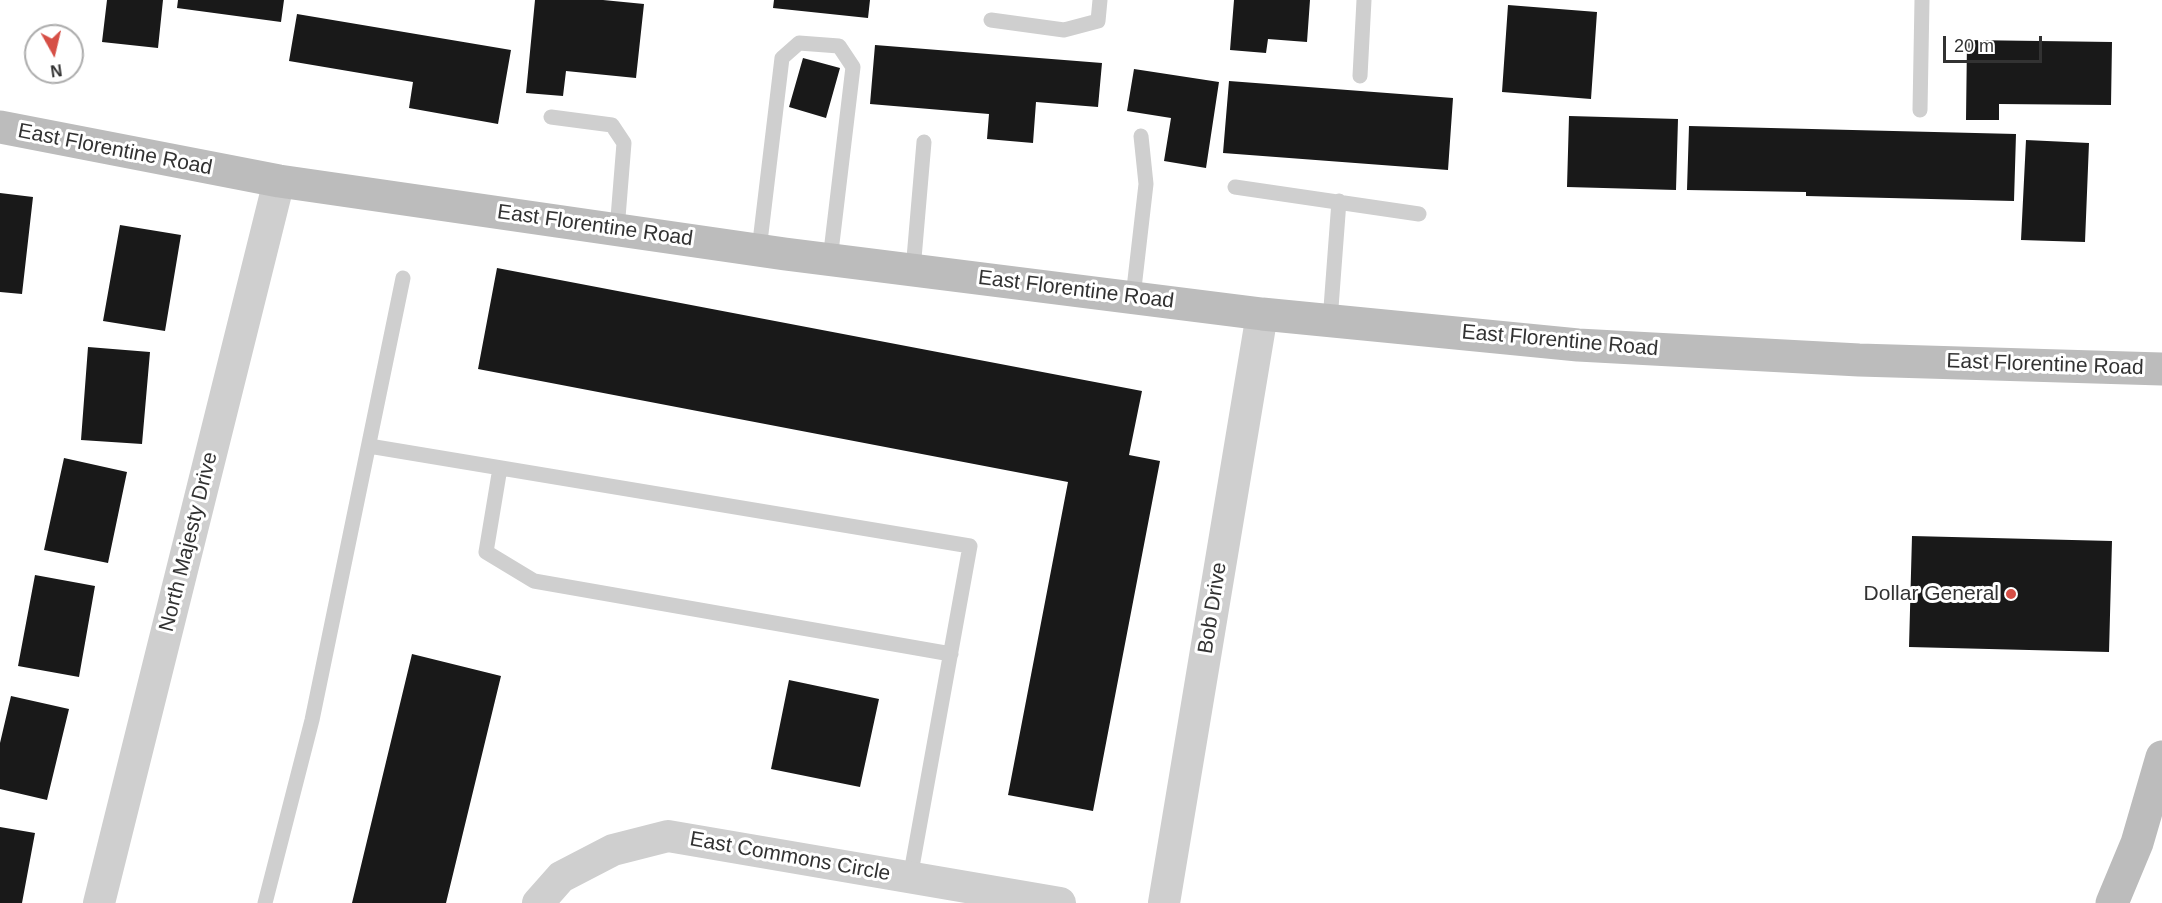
<!DOCTYPE html>
<style>
body{margin:0}
#map{position:relative;width:2162px;height:903px;overflow:hidden;background:#fff;font-family:Helvetica,sans-serif}
canvas{display:block}
.north{position:absolute;left:24px;top:24px;width:60px;height:60px;box-sizing:border-box;background:#fff;border:2px solid #adadad;border-radius:50%;rotate:172deg;font-size:16px;font-weight:700;line-height:24px;text-align:center;color:#323232}
.north::after{content:'';display:block;margin:auto;width:21px;height:27px;background:#d64f46;clip-path:polygon(50% 0,100% 100%,50% 72%,0 100%)}
.scale{position:absolute;left:1943px;top:36px;width:99px;height:27px;box-sizing:border-box;border:3px solid #323232;border-top:0;padding-left:8px;font-size:18px;line-height:21px;white-space:nowrap;color:#323232;-webkit-text-stroke:4px #fff;paint-order:stroke}
</style>
<div id="map">
<canvas width="2162" height="903"></canvas>
<div class="north">N</div>
<div class="scale">20 m</div>
</div>
<script>
const c = document.querySelector('canvas').getContext('2d');
c.lineJoin = 'round';
function paint(path, color) { c.fillStyle = color; c.fill(path, 'evenodd'); }
function stroke(path, color, width, dash) { c.strokeStyle = color; c.lineWidth = width; c.lineCap = dash ? 'butt' : 'round'; c.setLineDash(dash || []); c.stroke(path); }
function drawText(font, color, halo, rows, align = 'center') {
  c.font = font + ' Helvetica,sans-serif'; c.lineWidth = 6; c.setLineDash([]); c.textBaseline = 'middle'; c.strokeStyle = halo; c.fillStyle = color; for (const [text, x, y, turn = 0] of rows) {
    c.save(); c.translate(x, y); c.rotate((+turn || 0) * Math.PI / 180); c.textAlign = isNaN(turn) ? turn : align; if (halo) c.strokeText(text, 0, 0); c.fillText(text, 0, 0); c.restore();
  }
}
paint(new Path2D(`
 M107 0H163L158 48 102 42Z
 M178 0H284L281 22 177 8Z
 M535 0H603L644 4 636 78 566 71 563 96 526 93Z
 M774 0H870L868 18 773 8Z
 M1234 0H1310L1307 42 1268 39 1266 53 1230 50Z
 M1508 5 1597 12 1591 99 1502 92Z
 M297 14 511 50 498 124 409 108 413 82 289 61Z
 M1967 40 2112 42 2111 105 1999 104V120H1966Z
 M875 45 1102 63 1098 107 1036 102 1033 143 987 139 989 114 870 104Z
 M803 58 840 68 826 118 789 107Z
 M1134 69 1219 82 1206 168 1164 161 1171 118 1127 111Z
 M1229 81 1453 98 1448 170 1223 153Z
 M1569 116 1678 119 1676 190 1567 187Z
 M1689 126 2016 134 2014 201 1806 196V192L1687 190Z
 M2026 140 2089 143 2085 242 2021 240Z
 M0 193 33 197 22 294 0 292Z
 M120 225 181 235 165 331 103 321Z
 M497 268 1142 391 1129 455 1160 461 1093 811 1008 795 1068 482 478 369Z
 M88 347 150 352 142 444 81 440Z
 M64 458 127 472 108 563 44 550Z
 M1912 536 2112 541 2109 652 1909 647Z
 M35 575 95 586 79 677 18 666Z
 M412 654 501 676 446 903H352Z
 M789 680 879 699 860 787 771 769Z
 M11 696 69 709 47 800 0 789V743Z
 M0 827 35 833 22 903H0Z`), '#191919');
stroke(new Path2D(`
 M991 20 1064 30 1098 21 1100 0
 M1360 76 1364 0
 M1920 110 1922 0
 M551 117 612 125 624 143 617 230
 M1235 187 1419 214
 M759 250 782 58 799 43 839 46 853 67 830 260
 M913 270 924 142
 M1133 297 1146 184 1141 136
 M1330 321 1339 201
 M369 446 970 546 910 878
 M500 468 486 552 534 581 951 654
 M265 903 312 720 403 278`), '#cfcfcf', 15);
stroke(new Path2D(`
 M99 903 279 181
 M538 903 561 877 613 850 668 836 1060 903
 M1164 903 1262 314`), '#cfcfcf', 32);
stroke(new Path2D(`
 M0 127 279 181 785 254 1262 314 1578 345 1859 360 2162 369
 M2112 903 2137 843 2162 757`), '#bcbcbc', 33);
for (const [x, y, r, color] of [
 [2011,594,6,"#d64f46"]
]) { const dot = new Path2D(); dot.arc(x, y, r, 0, 2 * Math.PI); c.fillStyle = color; c.fill(dot); stroke(dot, '#fff', 2); }
drawText('21px', '#323232', '#fff', [
 ["East Florentine Road",115,150,11],
 ["East Florentine Road",595,226,8],
 ["East Florentine Road",1076,290,7],
 ["East Florentine Road",1560,341,5],
 ["East Florentine Road",2045,365,2],
 ["North Majesty Drive",189,542,-76],
 ["Bob Drive",1213,608,-81],
 ["East Commons Circle",790,857,10]
]);
drawText('21px', '#323232', '#fff', [
 ["Dollar General",1999,594]
], 'right');
</script>
